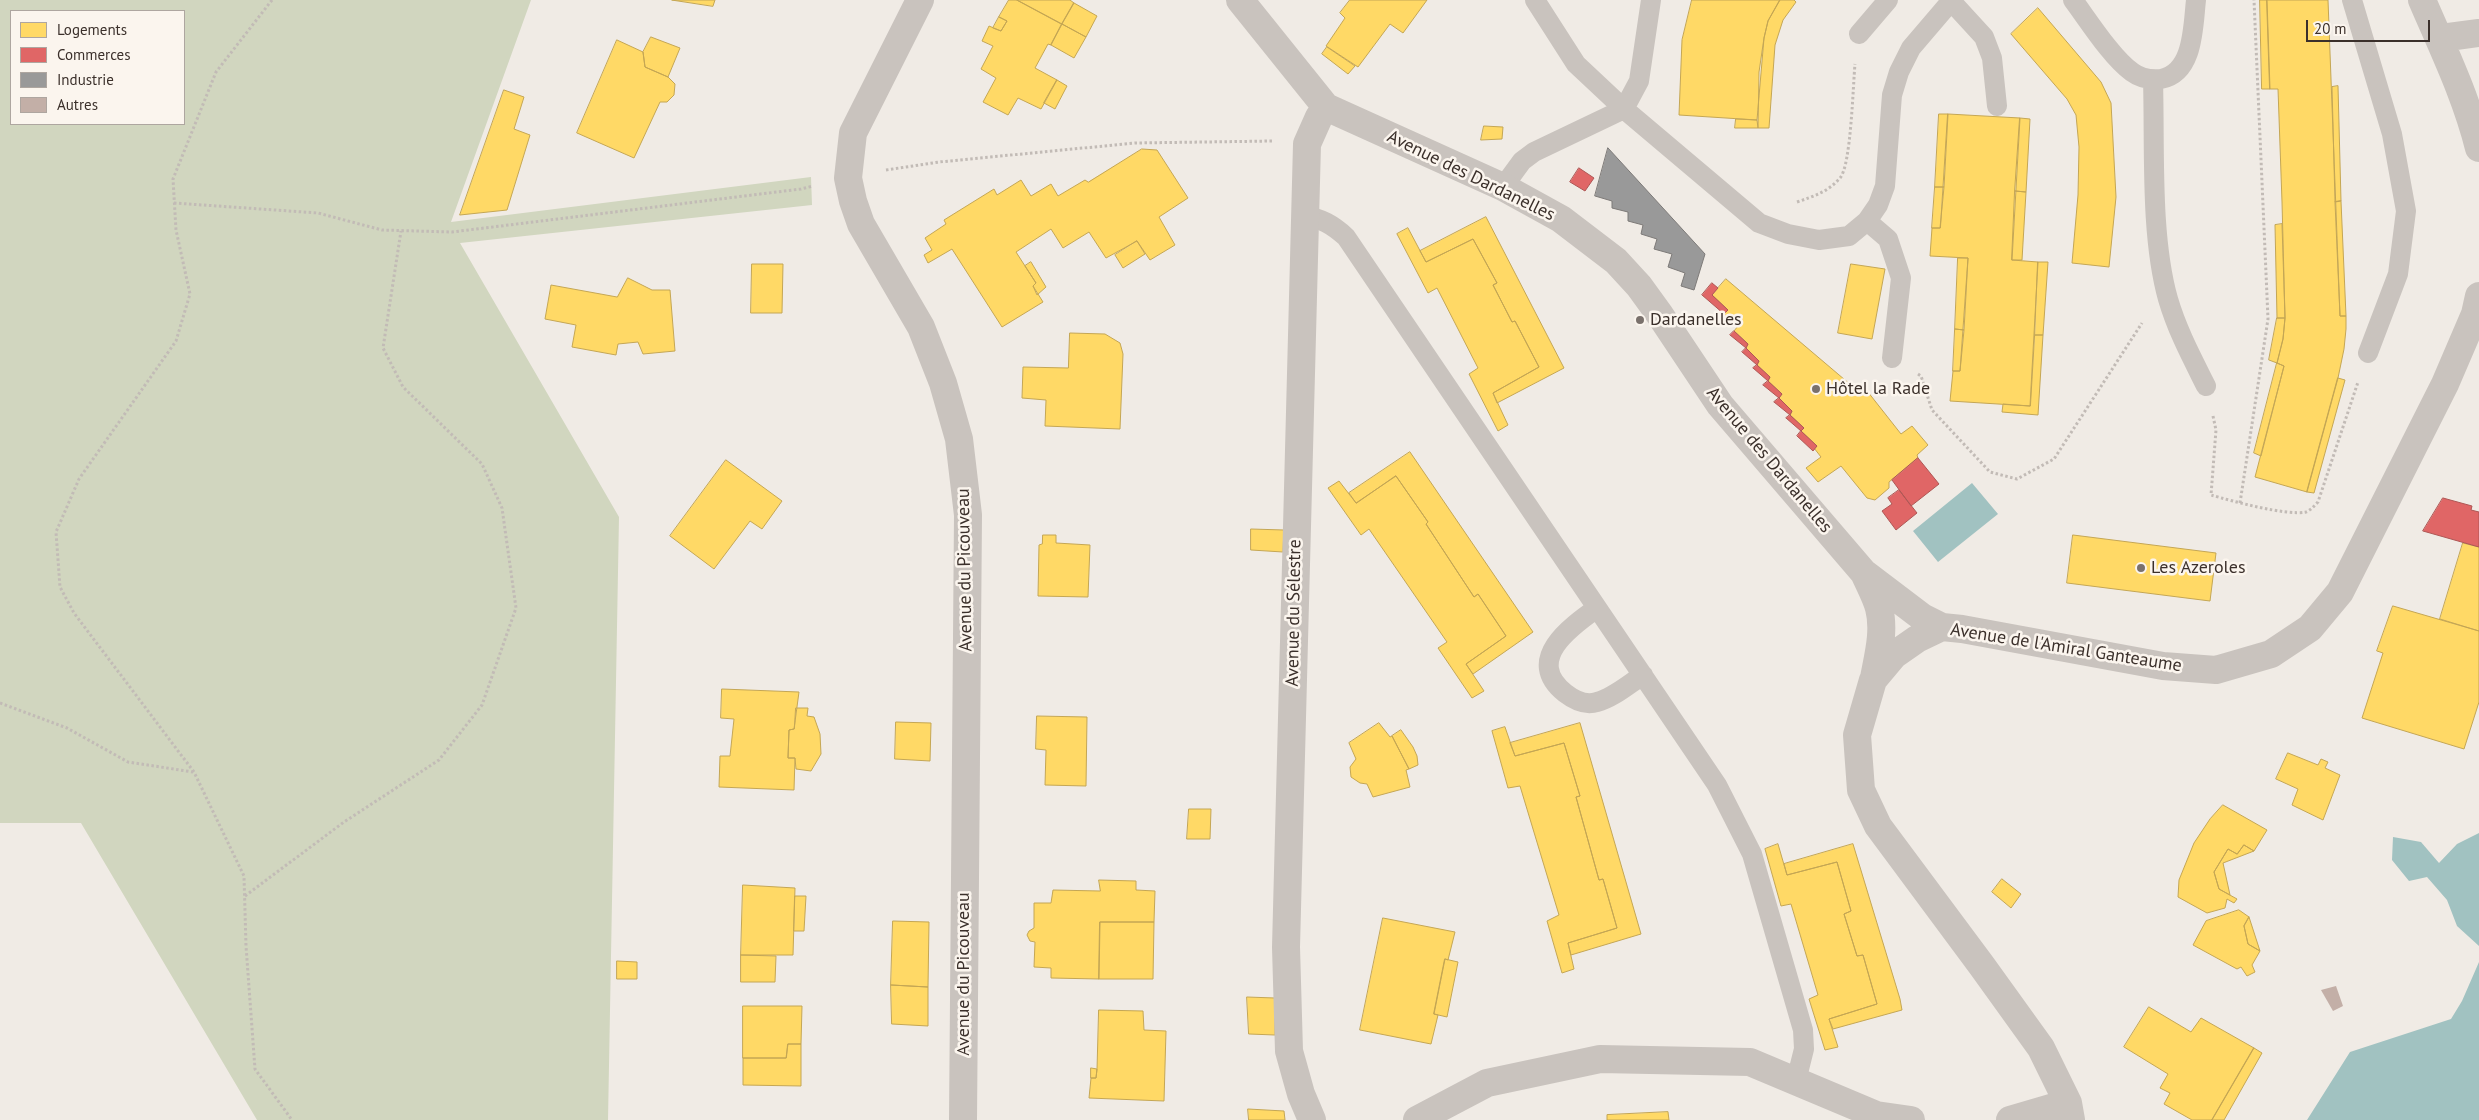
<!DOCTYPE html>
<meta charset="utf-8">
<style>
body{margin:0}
#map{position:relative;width:2479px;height:1120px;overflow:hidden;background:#f0ebe5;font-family:"PT Sans",sans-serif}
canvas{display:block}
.legend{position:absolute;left:10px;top:10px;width:175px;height:115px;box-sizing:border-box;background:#fbf5ee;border:1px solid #aea6a0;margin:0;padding:6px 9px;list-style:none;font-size:15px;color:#3b302b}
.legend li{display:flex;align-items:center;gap:10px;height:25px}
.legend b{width:25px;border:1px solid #aea6a0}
.scale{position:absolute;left:2306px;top:20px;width:124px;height:22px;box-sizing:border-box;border:2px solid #3b302b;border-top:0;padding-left:6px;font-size:15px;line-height:18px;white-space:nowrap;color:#3b302b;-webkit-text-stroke:4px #fbf5ee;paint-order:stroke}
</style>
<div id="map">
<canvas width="2479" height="1120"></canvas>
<ul class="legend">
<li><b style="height:14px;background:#ffd966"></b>Logements</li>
<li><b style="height:14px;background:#e06666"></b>Commerces</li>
<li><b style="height:14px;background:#999"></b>Industrie</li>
<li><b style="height:14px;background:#c3afa7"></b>Autres</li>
</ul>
<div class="scale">20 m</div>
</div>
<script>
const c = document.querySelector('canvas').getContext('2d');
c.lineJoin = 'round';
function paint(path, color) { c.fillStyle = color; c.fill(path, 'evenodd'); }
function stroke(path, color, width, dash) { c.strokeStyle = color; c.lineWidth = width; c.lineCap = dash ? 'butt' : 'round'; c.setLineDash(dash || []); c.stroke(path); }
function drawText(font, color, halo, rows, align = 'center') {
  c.font = font + ' "PT Sans",sans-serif'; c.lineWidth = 5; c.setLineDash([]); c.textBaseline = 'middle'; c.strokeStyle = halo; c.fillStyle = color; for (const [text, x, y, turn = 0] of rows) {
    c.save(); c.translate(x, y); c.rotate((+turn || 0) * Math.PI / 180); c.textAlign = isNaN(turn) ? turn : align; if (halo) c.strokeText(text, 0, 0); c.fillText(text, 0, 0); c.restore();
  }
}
paint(new Path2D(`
 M0 0H531L451 222 811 177 812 205 460 243 619 517 608 1120H257L81 823H0ZM11 11H184V124H11Z`), '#d1d6bf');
paint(new Path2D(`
 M1972 483 1998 514 1938 562 1913 531Z
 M2479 833V946L2457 926 2447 900 2427 877 2409 881 2392 860 2393 837 2421 842 2439 863 2457 844Z
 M2479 962V1120H2307L2350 1052 2451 1019 2462 1001Z`), '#a1c2c1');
const homes = new Path2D(`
 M672 0H715L713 6Z
 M1009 0H1017L1062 24 1051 45 1048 44 1035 68 1057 80 1041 109 1018 98 1008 115 983 102 996 78 981 69 993 46 982 41 989 26 1001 31 1007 21 999 17Z
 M1017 0H1070L1074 3 1062 24Z
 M1350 0H1427L1403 33 1390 24 1358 67 1326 46 1345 18 1340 13Z
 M1692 0H1780L1768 21 1764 38 1757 120 1679 115 1682 40Z
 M1780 0H1794L1796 2 1783 20 1775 45 1769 128H1758L1759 72 1764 38 1768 21Z
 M2260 0H2267L2270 89H2262Z
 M2267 0H2328L2340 316H2346V329L2344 349 2338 378 2307 492 2255 477 2284 366 2277 363 2283 339 2285 318 2282 202 2278 89H2270Z
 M1074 3 1097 16 1086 37 1062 24Z
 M2038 8 2101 82 2111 103 2116 197 2109 267 2072 263 2078 195 2079 147 2076 115 2067 99 2011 34Z
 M999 17 1007 21 1001 31 993 28Z
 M1062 24 1086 37 1074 58 1051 45Z
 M651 37 680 48 668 77 645 67 643 52Z
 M617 40 643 52 645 67 668 77 675 84 674 95 667 102H660L634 158 577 133Z
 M1327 47 1355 66 1348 74 1322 54Z
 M1057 80 1067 86 1055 109 1044 103Z
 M2338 86 2341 201 2335 202 2332 87Z
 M504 90 524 97 514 129 530 135 507 210 460 215Z
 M1939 114H1948L1944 187H1935Z
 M1948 114 2020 118 2012 260 2038 262 2030 406 1950 401 1953 371H1960L1968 258 1930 256 1932 228H1940Z
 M2020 118 2030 119 2026 192 2015 191Z
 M1736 119 1757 120 1758 128H1735Z
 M1484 126 1503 127 1502 139 1481 140Z
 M1142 149 1157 150 1188 198 1159 217 1175 245 1150 260 1137 241 1106 258 1089 232 1063 248 1051 229 1016 252 1036 283 1033 286 1043 302 1002 327 952 249 928 263 924 255 932 250 925 238 946 224 944 220 994 189 997 195 1021 180 1031 196 1051 184 1058 196 1085 180 1088 182Z
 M1935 187H1944L1940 228H1932Z
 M2015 191 2026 192 2022 260H2012Z
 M2341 201 2346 316H2340L2335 202Z
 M1486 217 1564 368 1497 403 1493 393 1539 367 1515 321 1512 322 1493 285 1497 283 1473 239 1426 262 1420 251Z
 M2282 224 2285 318H2277L2275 225Z
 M1408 228 1426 262 1473 239 1497 283 1493 285 1512 322 1515 321 1539 367 1493 393 1508 425 1498 431 1469 374 1478 368 1437 288 1428 293 1397 234Z
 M1137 241 1145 254 1123 268 1115 255Z
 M1958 258H1968L1964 330 1955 329Z
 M1031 262 1046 287 1037 295 1033 286 1036 283 1025 266Z
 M2038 262H2048L2043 335H2035Z
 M752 264H783L782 313H751Z
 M1851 264 1885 269 1872 339 1838 333Z
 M628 278 652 290H670L675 351 643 354 638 342 618 344 616 355 572 347 576 325 545 319 551 285 617 297Z
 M1726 279 1858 391 1864 387 1901 434 1912 426 1928 445 1917 455 1918 458 1889 482V488L1875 500 1867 498 1841 466 1818 482 1806 468 1821 457 1814 448 1817 446 1801 431 1804 428 1790 415 1792 411 1779 398 1782 394 1768 381 1770 377 1757 365 1759 361 1746 348 1748 344 1734 331 1738 326 1724 314 1728 310 1712 295Z
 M2277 318H2285L2283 339 2277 363 2269 360Z
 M1955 329 1964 330 1960 371H1953Z
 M1070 333 1105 334 1120 343 1123 354 1120 429 1045 426 1046 400 1022 398 1023 367 1068 368Z
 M2035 335H2043L2038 415 2002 412 2003 404 2030 406Z
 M2277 363 2284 366 2261 456 2254 453Z
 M2338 378 2345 380 2314 493 2307 492Z
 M1410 452 1533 632 1473 674 1466 664 1506 636 1478 594 1474 597 1426 524 1428 522 1396 476 1356 503 1349 493Z
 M726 460 782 501 762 529 750 521 714 569 670 536Z
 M1396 476 1428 522 1426 524 1474 597 1478 594 1506 636 1466 664 1484 691 1472 698 1438 648 1447 642 1369 529 1361 535 1328 488 1339 481 1356 503Z
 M1251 529 1284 530 1283 552 1251 550Z
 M1043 535H1056V543L1090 545 1088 597 1038 596 1039 545 1042 544Z
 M2073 535 2216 553 2210 601 2067 583Z
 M2463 543 2479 547V631L2440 619Z
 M2393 606 2479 631V702L2464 749 2362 718 2383 653 2377 651Z
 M722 689 799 692 794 729 789 730 788 758H795L794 790 719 787 720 756H730L734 719 721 718Z
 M796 708H808L807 716 814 717 820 734 821 754 811 771 796 769 795 758H788L789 730 794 729Z
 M1037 716 1087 717 1086 786 1045 785 1046 750 1036 749Z
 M896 722 931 723 930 761 895 759Z
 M1379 723 1390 737 1392 736 1409 769 1406 770 1410 787 1373 797 1367 784 1360 783 1351 777 1350 767 1356 759 1349 743Z
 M1580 723 1641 934 1571 955 1568 943 1617 928 1603 879 1599 880 1576 797 1580 796 1564 743 1515 756 1510 743Z
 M1505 727 1515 756 1564 743 1580 796 1576 797 1599 880 1603 879 1617 928 1568 943 1574 969 1562 973 1547 921 1559 915 1520 786 1508 788 1492 731Z
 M1401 730 1413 747 1417 756 1418 765 1409 769 1392 736Z
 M2288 753 2318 765 2321 759 2328 762 2325 768 2340 775 2323 820 2292 805 2298 789 2276 779Z
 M2223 805 2267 830 2254 851 2244 845 2237 854 2228 849 2214 872 2219 889 2237 899 2234 903 2227 899 2225 908 2207 913 2178 897 2179 880 2194 843 2210 819Z
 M1189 809H1211L1210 839H1187Z
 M1778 844 1787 875 1837 862 1851 911 1844 914 1857 956 1863 955 1877 1004 1829 1019 1838 1047 1825 1050 1809 999 1818 995 1791 904 1781 906 1765 849Z
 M1853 844 1900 999 1902 1010 1833 1029 1829 1019 1877 1004 1863 955 1857 956 1844 914 1851 911 1837 862 1787 875 1784 864Z
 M2244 845 2254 851 2223 863 2230 895 2219 889 2214 872 2228 849 2237 854Z
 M2002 879 2021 894 2011 908 1992 892Z
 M1099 880 1136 881V890L1155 891 1154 922H1100L1099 979 1051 978V968L1034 967 1035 942 1030 941 1027 935 1029 931 1034 928V903H1051L1053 890 1100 891Z
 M743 885 795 888 793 955H741Z
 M795 896H806L804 931H794Z
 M2239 910 2249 917 2244 926 2248 944 2260 951 2252 965 2255 972 2247 976 2241 967 2237 969 2193 945 2206 921Z
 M2249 917 2260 951 2248 944 2244 926Z
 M1383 918 1455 932 1448 960 1445 959 1434 1014 1438 1015 1431 1044 1360 1030Z
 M893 921 929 922 928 987 891 985Z
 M1100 922H1154L1153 979H1099Z
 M741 955 776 956 775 982H741Z
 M1445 959 1458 962 1447 1017 1434 1014Z
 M617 961 637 962V979H617Z
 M891 985 928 987V1026L892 1024Z
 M1247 997 1275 998V1035L1249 1034Z
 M743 1006H802L801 1044H788L786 1058H743Z
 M2149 1007 2191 1032 2201 1018 2254 1048 2212 1120H2192L2164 1104 2170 1093 2160 1088 2168 1074 2124 1047Z
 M1099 1010 1143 1011 1144 1030 1166 1031 1164 1101 1089 1098 1091 1078H1096L1097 1069Z
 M788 1044H801V1086L743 1085V1058H786Z
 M2254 1048 2262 1053 2224 1120H2212Z
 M1091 1068 1097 1069 1096 1078H1091Z
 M1248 1109 1284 1111 1285 1120H1249Z
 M1668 1112 1669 1120H1607V1115Z`);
paint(homes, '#ffd966');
stroke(homes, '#c4a654', 1);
const shops = new Path2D(`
 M1579 168 1594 178 1585 191 1570 182Z
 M1712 283 1718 288 1712 295 1728 310 1724 314 1702 295Z
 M1734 331 1748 344 1746 348 1730 335Z
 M1746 348 1759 361 1757 365 1742 352Z
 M1757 365 1770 377 1768 381 1753 368Z
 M1768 381 1782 394 1779 398 1763 385Z
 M1779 398 1792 411 1790 415 1774 402Z
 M1790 415 1804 428 1801 431 1786 418Z
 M1801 431 1817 446 1813 451 1797 436Z
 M1918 458 1939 484 1911 506 1892 480Z
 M1899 490 1917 513 1896 530 1882 511 1892 504 1888 498Z
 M2443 498 2472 506 2471 510 2479 512V547L2423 531Z`);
paint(shops, '#e06666');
stroke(shops, '#ae5654', 1);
const industry = new Path2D(`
 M1608 148 1705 254 1694 290 1681 286 1685 273 1668 267 1672 254 1654 249 1657 239 1641 234 1643 225 1628 221V212L1612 208V201L1595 196Z`);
paint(industry, '#999');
stroke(industry, '#7d7a78', 1);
paint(new Path2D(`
 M2336 986 2343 1006 2333 1011 2321 990Z`), '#c3afa7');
stroke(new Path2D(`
 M272 0 216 72 173 179 176 230 190 294 176 341 79 479 56 532 60 587 74 613 194 772 244 876 246 946 255 1069 292 1120
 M886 170 939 162 1135 143 1273 141
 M1797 202C1814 196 1828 192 1840 178 1851 166 1853 85 1855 64
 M174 203 318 213 382 230 452 232 801 189 813 186
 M1918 374 1921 376 1932 410 1990 472 2017 479 2054 459 2142 323
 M2213 416 2216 430 2211 495C2232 501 2286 516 2306 512 2311 510 2314 506 2318 502L2358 382
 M2240 503 2268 319 2254 0
 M0 703 67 728 128 762 193 772
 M245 896 344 822 439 760 482 705 516 608 502 508 482 464 403 387 383 348 401 231`), '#c2bbb6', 3, [2.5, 2.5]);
stroke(new Path2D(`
 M1535 0 1576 64 1624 109 1759 223 1788 234 1819 240 1849 236 1867 221 1878 205 1885 186 1892 95 1899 72 1911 48 1952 0
 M2073 0C2088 20 2112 58 2132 72 2140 78 2151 80 2161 79 2194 73 2193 26 2196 0
 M2352 0 2392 134 2406 211 2398 274 2368 353
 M1951 1 1984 37 1992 58 1997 106
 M1859 34 1888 0
 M2153 80C2155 147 2150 235 2168 299 2177 330 2192 358 2206 386
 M1503 187 1522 161 1534 152 1624 109 1639 81 1651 0
 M1304 216C1321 218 1333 225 1346 237L1717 785 1752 854 1803 1030 1804 1049 1796 1081
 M1867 221 1888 239 1901 278 1892 358
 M1597 608C1570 627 1524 660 1565 693 1574 700 1585 706 1597 702 1613 698 1629 684 1643 675`), '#c9c3be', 20);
stroke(new Path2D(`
 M920 0 853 133 848 178 853 201 861 224 921 327 943 383 959 439 968 515 963 1120
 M1240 0 1326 107 1503 187 1561 219 1616 261 1639 286 1660 315 1720 405 1864 573 1922 617 1942 627
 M2422 0C2443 49 2466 96 2479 148
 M2441 38 2479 33
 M1865 575C1870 586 1876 597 1879 608 1885 631 1878 656 1874 678
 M1312 1120 1301 1094 1289 1051 1286 947 1307 144 1319 117 1326 107
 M1417 1120 1487 1083 1600 1059 1750 1062 1876 1115 1911 1120
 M2010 1120 2068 1103
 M2071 1120 2068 1103 2041 1048 1982 966 1878 826 1861 790 1857 735 1873 680 1894 655 1917 639 1942 627 1962 629 2163 666 2216 670 2271 654 2310 628 2340 592 2445 384 2475 314 2479 296`), '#c9c3be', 28);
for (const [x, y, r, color] of [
 [1640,320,5,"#7a716c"],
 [1816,389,5,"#7a716c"],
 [2141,568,5,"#7a716c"]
]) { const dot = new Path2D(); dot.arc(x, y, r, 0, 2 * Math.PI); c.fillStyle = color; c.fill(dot); stroke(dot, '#fbf5ee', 2); }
drawText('18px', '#3b302b', '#fbf5ee', [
 ["Avenue des Dardanelles",1471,176,26],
 ["Avenue des Dardanelles",1769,460,50],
 ["Avenue du Picouveau",965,570,-91],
 ["Avenue du Sélestre",1294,613,-89],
 ["Avenue de l'Amiral Ganteaume",2066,648,9],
 ["Avenue du Picouveau",964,974,-90]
]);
drawText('18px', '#3b302b', '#fbf5ee', [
 ["Dardanelles",1650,320],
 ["Hôtel la Rade",1826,389],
 ["Les Azeroles",2151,568]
], 'left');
</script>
